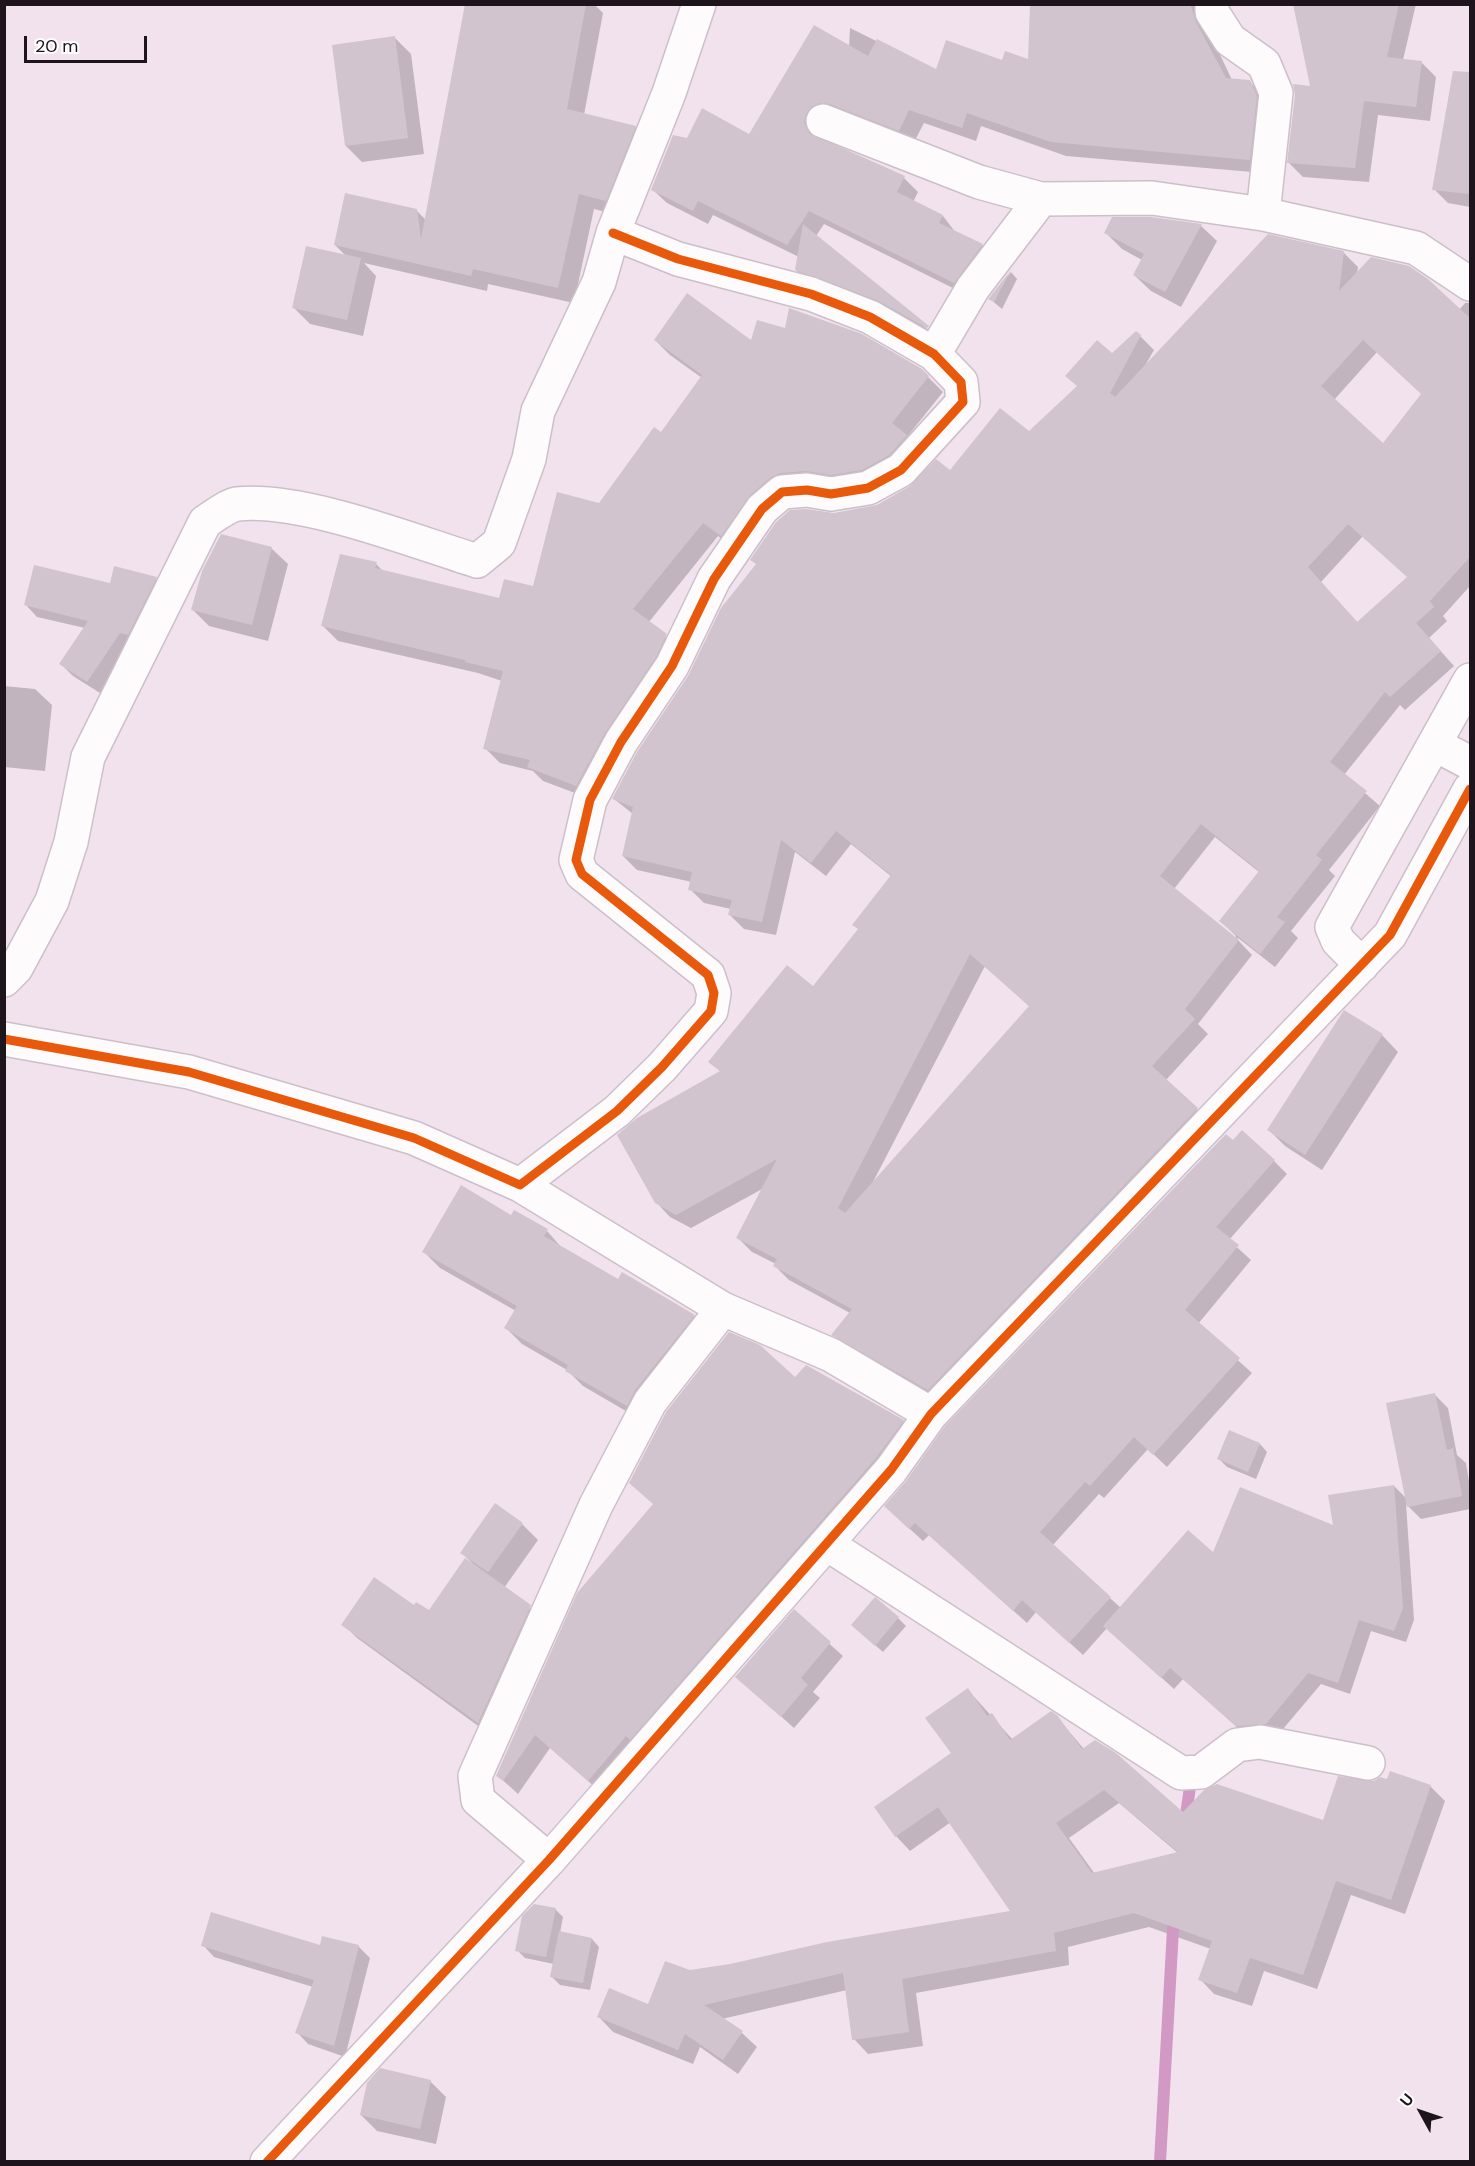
<!DOCTYPE html>
<style>
body{margin:0}
#map{position:relative;width:1475px;height:2166px;overflow:hidden;background:#f2e2ee;font-family:"DM Sans",sans-serif}
canvas{display:block}
.frame{position:absolute;inset:0;border:6px solid #1e141b;pointer-events:none}
.north{position:absolute;left:1391px;top:2082px;width:60px;height:60px;-webkit-text-stroke:4px #fff;paint-order:stroke;rotate:310deg;font-size:16px;font-weight:700;line-height:24px;text-align:center;color:#1e141b}
.north::after{content:'';display:block;margin:auto;width:21px;height:27px;background:#1e141b;clip-path:polygon(50% 0,100% 100%,50% 72%,0 100%)}
.scale{position:absolute;left:24px;top:36px;width:123px;height:27px;box-sizing:border-box;border:3px solid #1e141b;border-top:0;padding-left:8px;font-size:18px;line-height:21px;white-space:nowrap;color:#1e141b;-webkit-text-stroke:4px #fff;paint-order:stroke}
</style>
<div id="map">
<canvas width="1475" height="2166"></canvas>
<div class="frame"></div>
<div class="north">U</div>
<div class="scale">20 m</div>
</div>
<script>
const c = document.querySelector('canvas').getContext('2d');
c.lineJoin = 'round';
function paint(path, color) { c.fillStyle = color; c.fill(path, 'evenodd'); }
function stroke(path, color, width, dash) { c.strokeStyle = color; c.lineWidth = width; c.lineCap = dash ? 'butt' : 'round'; c.setLineDash(dash || []); c.stroke(path); }
paint(new Path2D(`
 M467 4H594L603 13 584 115 635 127 651 143 621 216 594 209 574 303 488 284 487 291 364 263 376 276 363 336 310 324 294 308 347 257 335 245 416 210 426 220Z
 M1131 4H1196L1232 80 1250 82 1264 96V173L1066 156 981 126 976 141 924 123 913 144 820 128 818 139 904 178 918 192 913 202 943 216 956 233 982 245 996 260 969 296 824 224 816 236 943 342 811 285 796 270 799 257 713 215 708 224 667 203 652 189 687 140 750 136 849 47 850 28 937 71 1030 61Z
 M1295 4H1416L1403 60 1421 62 1436 77 1430 121 1378 115 1369 182 1303 177 1289 163 1312 87Z
 M395 38 411 54 424 154 362 162 346 146Z
 M1440 156 1470 159V207L1448 203 1434 189Z
 M1201 226 1217 241 1181 307 1151 291 1134 275 1142 260 1122 249 1105 232Z
 M1344 253 1358 267 1357 274 1459 310 1465 303H1470V586L1443 616 1447 621 1429 638 1454 666 1405 710 1400 705 1344 775 1380 806 1329 870 1335 876 1291 931 1298 938 1275 967 1238 938 1237 939 1252 955 1198 1024 1208 1034 1166 1080 1211 1123 942 1403 847 1348 833 1334 850 1313 789 1280 775 1266 776 1264 752 1252 738 1238 764 1188 691 1228 670 1217 656 1202 721 1072 710 1061 813 988 859 930 892 877 851 844 826 876 795 852 776 935 744 929 730 915 731 909 704 903 690 889 692 882 637 870 623 856 633 814 614 799 834 514 871 508 1029 433 1112 355 1140 336 1154 350 1146 364ZM1377 352 1423 395 1383 445 1334 400ZM1363 536 1409 578 1358 623 1321 582ZM1215 837 1259 872 1221 921 1236 936 1235 938 1174 889ZM985 966 1030 1007 874 1182H873Z
 M1011 272 1017 279 1002 309 990 299Z
 M655 340 752 342 921 370 943 392 907 437 921 451 904 469 795 488 736 550 718 536 649 622 681 650 591 799 543 781 533 771 500 763 485 748 502 681 478 673 338 641 323 626 376 564 384 572 500 600 534 588 600 504 662 434 702 378 670 355Z
 M271 548 288 564 268 641 209 626 193 610Z
 M156 579 168 591 100 693 73 676 61 664 85 628 37 617 25 604 111 585Z
 M4 686 35 689 52 705 45 771 4 767Z
 M1382 1035 1398 1052 1322 1170 1285 1146 1269 1130Z
 M1233 1142 1274 1161 1287 1174 1229 1240 1251 1260 1198 1324 1252 1373 1167 1467 1148 1449 1104 1498 1099 1494 1052 1546 1121 1608 1214 1555 1335 1527 1394 1486 1407 1499 1435 1395 1448 1408 1457 1455 1466 1463 1470 1487V1509L1421 1519 1406 1504 1414 1620 1406 1642 1371 1631 1350 1694 1321 1684 1278 1735 1249 1738 1183 1679 1174 1689 1107 1628 1083 1655 1036 1612 1027 1623 929 1535 923 1541 899 1519Z
 M512 1217 547 1231 562 1248 619 1281 694 1316 710 1332 643 1421 583 1386 567 1370 522 1344 506 1328 516 1311 440 1268 424 1252Z
 M795 1379 903 1421 917 1435 603 1794 550 1748 518 1794 497 1775Z
 M1260 1444 1267 1452 1256 1479 1227 1467 1219 1459Z
 M522 1524 538 1540 504 1588 544 1620 492 1736 357 1638 343 1624 415 1607 429 1612 473 1564 462 1553Z
 M794 1612 843 1656 813 1692 820 1698 794 1728 737 1677Z
 M898 1618 906 1626 883 1652 861 1633Z
 M968 1690 1013 1740 1056 1716 1084 1749 1183 1814 1324 1822 1430 1786 1445 1801 1405 1914 1351 1895 1317 1989 1264 1971 1252 2006 1214 1994 1200 1979 1211 1949 1149 1927 1068 1947 1069 1965 916 1993 923 2046 868 2054 854 2039 847 1990 722 2019 742 2033 757 2047 738 2074 700 2047 693 2064 613 2032 599 2017 648 2006 689 1972 1013 1912 951 1822 910 1851 896 1836 953 1753ZM1119 1803 1179 1854 1095 1874 1069 1838Z
 M555 1909 563 1917 560 1933 592 1939 599 1947 590 1990 560 1985 552 1977 554 1964 525 1958 517 1950Z
 M203 1945 358 1946 370 1958 345 2057 308 2044 297 2032 313 1987 214 1957Z
 M430 2081 446 2097 436 2144 377 2131 361 2115Z`), '#0003');
stroke(new Path2D(`
 M1185 1822 1190 1787
 M1160 2162 1174 1911`), '#d199c4', 12);
paint(new Path2D(`
 M465 4H586L567 109 636 126 606 201 579 194 558 288 473 269 471 276 334 245 345 193 417 209 421 239Z
 M1030 4H1190L1196 22 1226 78 1250 80 1257 96 1250 160 1051 142 967 113 962 128 909 110 899 131 830 104 820 103 811 107 806 114 804 123 809 133 905 176 897 192 943 215 939 223 983 244 954 283 809 211 787 245 698 201 693 211 651 190 673 135 687 138 702 108 749 134 814 25 868 56 877 39 936 69 946 40 1002 60 1005 51 1028 59Z
 M1293 4H1399L1387 57 1422 61 1416 107 1364 101 1355 168 1287 163 1295 95 1293 84 1310 86Z
 M395 36 408 138 345 146 332 45Z
 M1453 71 1470 72V194L1432 190Z
 M1112 217H1151L1202 224 1165 292 1133 275 1144 254 1104 233Z
 M803 224 929 326 927 328 877 300 795 270Z
 M1268 234 1344 251 1339 291 1371 257 1409 266 1428 279 1470 318V557L1430 601 1434 607 1416 623 1441 651 1390 697 1385 692 1330 762 1367 791 1316 855 1322 860 1277 917 1285 922 1260 954 1219 921 1259 871 1201 824 1160 876 1239 940 1185 1009 1195 1019 1152 1066 1198 1108 928 1390 831 1335 852 1309 773 1266 777 1259 736 1238 777 1159 676 1215 655 1203 617 1135 637 1118 720 1071 708 1062 787 965 813 986 858 929 852 925 891 875 836 831 811 863 781 840 762 922 728 915 732 900 688 890 692 872 622 856 633 807 612 799 637 752 688 676 721 608 756 564 750 560 776 522 790 510 806 509 834 513 877 505 910 486 936 459 950 470 1000 408 1029 431 1077 386 1065 376 1097 340 1112 353 1136 331 1141 335 1110 393 1115 397ZM1363 340 1421 394 1383 443 1321 386ZM1348 524 1407 577 1357 622 1308 567ZM970 954 1029 1006 845 1213 838 1208Z
 M306 246 361 258 347 320 292 308Z
 M1011 270 994 302 988 299 989 298Z
 M687 293 751 340 757 320 785 328 789 308 862 334 922 369 929 376 892 423 907 435 889 455 862 470 831 475 806 471 780 473 770 478 750 495 721 536 703 523 633 609 667 634 656 657 605 733 576 786 527 767 530 760 483 749 503 671 465 662V660L321 626 340 554 377 562 375 568 499 598 504 579 533 586 557 492 599 503 654 427 661 432 702 375 654 340Z
 M221 534 272 547 252 625 191 610 202 571Z
 M34 565 110 583 114 566 157 577 128 635 120 633 87 682 59 664 88 621 24 605Z
 M1344 1010 1383 1034 1305 1155 1267 1130Z
 M1242 1130 1275 1160 1216 1227 1239 1245 1185 1310 1240 1358 1153 1455 1134 1437 1090 1486 1085 1482 1040 1532 1111 1597 1069 1643 1022 1600 1013 1611 915 1523 909 1529 884 1506 906 1481 945 1426 1226 1134 1233 1140Z
 M461 1185 511 1215 514 1210 548 1229 544 1236 618 1279 622 1272 695 1315 635 1390 627 1406 565 1371 568 1365 504 1328 517 1306 422 1252Z
 M729 1332 760 1345 795 1377 806 1365 904 1420 876 1458 630 1740 626 1736 588 1781 535 1735 503 1781 496 1776 577 1593 653 1504 629 1483 666 1412Z
 M1435 1393 1447 1450 1453 1448 1462 1496 1407 1507 1386 1403Z
 M1229 1430 1260 1443 1248 1472 1217 1459Z
 M1394 1485 1403 1608 1394 1631 1359 1620 1338 1683 1308 1673 1266 1724 1236 1726 1170 1668 1161 1678 1103 1626 1188 1530 1213 1552 1240 1487 1333 1525 1328 1495Z
 M495 1503 523 1523 488 1572 460 1553Z
 M465 1558 531 1605 478 1723 341 1625 374 1577 414 1605 416 1602 429 1610Z
 M875 1597 899 1617 875 1646 851 1625Z
 M794 1609 831 1642 801 1678 808 1685 781 1717 735 1677Z
 M968 1688 987 1716 992 1713 1010 1740 1051 1711 1057 1715 1082 1749 1095 1740 1116 1753 1183 1812 1204 1790 1217 1784 1323 1820 1338 1776 1374 1781 1380 1777 1387 1779 1390 1771 1431 1785 1391 1900 1336 1881 1303 1975 1250 1958 1237 1993 1198 1980 1212 1941 1134 1913 1054 1933 1056 1951 902 1979 909 2032 852 2040 843 1973 704 2005 743 2031 723 2060 685 2034 678 2050 597 2017 609 1988 648 2004 665 1961 690 1970 730 1964 827 1942 1010 1911 938 1807 895 1837 874 1807 951 1753 925 1718ZM1104 1790 1178 1852 1092 1873 1056 1823Z
 M534 1904 556 1908 546 1957 515 1951 522 1916Z
 M211 1912 320 1945 322 1936 359 1945 334 2046 295 2033 314 1980 201 1946Z
 M559 1931 592 1938 583 1983 550 1977Z
 M380 2068 431 2080 420 2129 360 2115 367 2083Z`), '#d2c4ce');
const street = new Path2D(`
 M1212 4V12L1230 40 1264 64 1276 93 1263 214
 M823 121 979 182 1041 199
 M934 354 973 288 1041 199 1152 198 1263 214 1416 248 1470 284
 M1436 745 1470 763
 M1362 965 1338 941 1332 927 1470 680
 M4 980 16 968 52 901 71 842 88 757 205 522C214 516 227 506 237 504 302 497 413 541 477 561L499 543 529 459 538 411 599 282 613 233 669 93 699 4
 M4 1039 189 1072 414 1138 520 1185 617 1111 662 1067 711 1011 714 993 708 975 582 874 576 860 590 800 621 742 672 666 714 579 762 509 782 492 807 490 831 494 868 488 901 470 963 402 961 382 934 354 870 317 811 294 678 259 613 233
 M520 1185 723 1309 831 1355 931 1414
 M827 1544 1181 1773 1201 1772 1237 1745 1260 1742 1368 1763
 M549 1860 478 1800 475 1776 596 1505 650 1402 723 1309
 M267 2162 549 1860 891 1470 931 1414 1390 935 1470 789`);
stroke(street, '#ccc0c8', 36);
stroke(street, '#fdfbfc', 33);
stroke(new Path2D(`
 M4 1039 189 1072 414 1138 520 1185 617 1111 662 1067 711 1011 714 993 708 975 582 874 576 860 590 800 621 742 672 666 714 579 762 509 782 492 807 490 831 494 868 488 901 470 963 402 961 382 934 354 870 317 811 294 678 259 613 233
 M267 2162 549 1860 891 1470 931 1414 1390 935 1470 789`), '#e8590c', 9);
</script>
